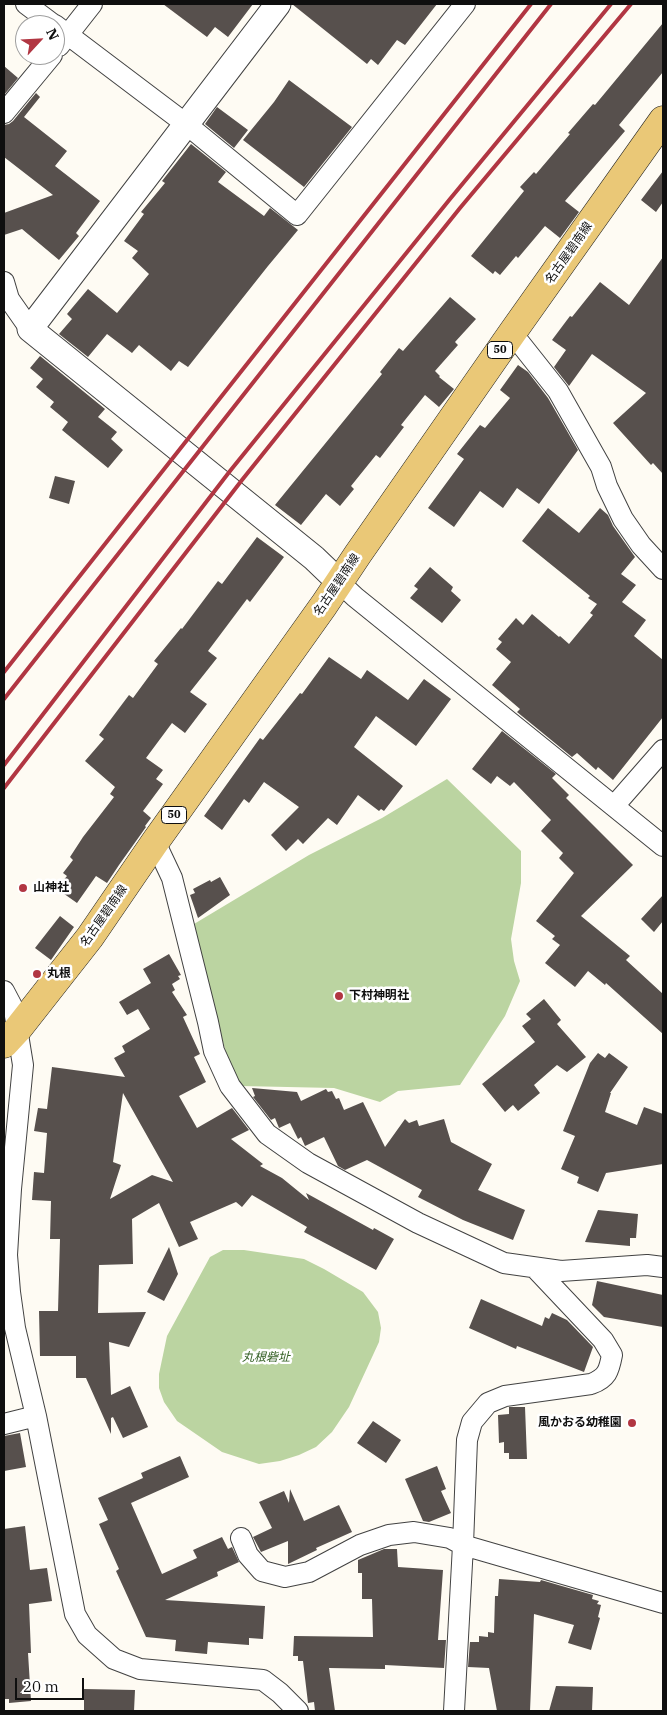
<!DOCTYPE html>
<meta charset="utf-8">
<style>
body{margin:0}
#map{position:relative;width:667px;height:1715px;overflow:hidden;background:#fefbf3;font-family:"IBM Plex Serif",serif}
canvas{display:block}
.frame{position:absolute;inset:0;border:5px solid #0f0f0f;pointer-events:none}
.north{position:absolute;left:15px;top:15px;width:50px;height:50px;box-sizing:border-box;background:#fff;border:1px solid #9f9f9f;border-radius:50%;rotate:65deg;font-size:14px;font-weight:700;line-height:20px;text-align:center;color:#0f0f0f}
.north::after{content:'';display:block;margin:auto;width:18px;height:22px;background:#b13642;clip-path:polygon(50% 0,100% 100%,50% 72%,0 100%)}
.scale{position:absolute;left:15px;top:1678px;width:69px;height:22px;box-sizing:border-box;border:2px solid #0f0f0f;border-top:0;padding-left:6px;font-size:15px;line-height:18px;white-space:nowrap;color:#0f0f0f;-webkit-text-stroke:4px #fff;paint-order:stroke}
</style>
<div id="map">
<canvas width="667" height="1715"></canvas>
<div class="frame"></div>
<div class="north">N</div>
<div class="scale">20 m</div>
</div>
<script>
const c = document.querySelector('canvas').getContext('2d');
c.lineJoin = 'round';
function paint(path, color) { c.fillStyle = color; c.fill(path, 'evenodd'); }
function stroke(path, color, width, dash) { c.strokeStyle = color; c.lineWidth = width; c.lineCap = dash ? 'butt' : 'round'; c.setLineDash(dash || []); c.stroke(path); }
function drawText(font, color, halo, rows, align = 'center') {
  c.font = font + ' "IBM Plex Serif","Noto Sans JP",serif'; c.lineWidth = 5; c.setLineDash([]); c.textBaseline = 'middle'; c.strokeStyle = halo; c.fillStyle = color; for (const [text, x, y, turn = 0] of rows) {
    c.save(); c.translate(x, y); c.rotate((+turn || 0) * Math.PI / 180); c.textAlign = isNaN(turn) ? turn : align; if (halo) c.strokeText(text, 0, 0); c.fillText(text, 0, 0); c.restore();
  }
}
paint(new Path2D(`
 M447 779 521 851V883L511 939 514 961 520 981 505 1016 460 1085 398 1091 380 1102 334 1088 241 1086 226 1053 216 1016 194 924 309 855 382 818Z
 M223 1250H244L304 1259 324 1269 363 1292 378 1312 381 1328 379 1342 349 1407 332 1432 316 1447 299 1455 280 1461 259 1464 222 1452 177 1421 164 1402 159 1388V1374L167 1336 210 1257Z`), '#bbd4a1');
paint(new Path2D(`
 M163 4H253L228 37 215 27 207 37Z
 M292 4H437L405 45 397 40 378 65 371 59 367 64Z
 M663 23V72L619 125 625 131 565 201 579 212 560 238 545 226 518 258 516 256 500 275 495 271 493 274 471 256 524 191 520 187 534 172 536 174 570 134 568 133 593 104 595 105Z
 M4 66 18 78 4 95Z
 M289 80 352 127 304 187 243 140 274 102Z
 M36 93 40 97 24 117 67 151 55 166 100 201 76 233 79 236 59 260 22 229 4 235V213L53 195 4 157V125L9 124 13 121Z
 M217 107 248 130 234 148 205 124Z
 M191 144 226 172 218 182 264 216 270 208 298 230 268 266 188 367 179 361 171 371 139 345 132 353 107 334 88 357 59 334 72 319 67 314 88 289 117 313 149 274 132 258 138 251 124 241 144 214 141 212 165 183 162 181Z
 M663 171V202L656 212 641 200Z
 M663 257V474L653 463 651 465 613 423 646 393 592 354 569 386 554 367 566 350 552 340 570 316 572 317 600 282 629 305Z
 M450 297 476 319 455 342 458 345 435 371 440 376 439 377 454 389 439 407 425 395 401 425 404 427 380 458 376 455 351 486 354 489 340 506 326 494 301 525 275 505 382 374 380 372 399 348 403 351Z
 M40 356 105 409 98 417 117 432 111 439 123 450 108 468 62 430 68 422 50 407 54 402 36 387 43 379 30 368Z
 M518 365 528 372 548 398 578 450 539 504 517 488 503 508 480 491 454 527 428 508 464 459 457 454 480 425 485 428 510 398 500 390Z
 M55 476 75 481 69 504 49 498Z
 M548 508 579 533 600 508 608 515 613 526 635 557 621 574 636 585 622 602 646 620 634 636 663 660V717L613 780 598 767 596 770 577 753 572 757 517 712 520 709 492 685 511 662 496 649 502 642 498 639 516 618 523 625 532 614 559 637 560 636 569 644 593 615 590 613 597 604 588 598 590 596 522 541Z
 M257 537 284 557 250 602 247 599 208 651 217 658 190 692 207 704 185 733 172 723 146 758 163 770 156 779 163 784 143 811 151 818 145 826 146 827 119 865 107 883 96 876 77 903 60 891 64 885 61 883 67 876 63 873 73 860 70 857 83 837 114 797 110 794 115 787 85 761 104 739 99 735 129 695 133 698 158 664 154 661 181 628 182 629 218 581 222 584Z
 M430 567 453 587 451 591 461 600 442 623 410 598 418 589 414 586Z
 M329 657 361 679 367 670 408 700 424 679 451 699 416 746 376 716 354 747 403 786 384 811 381 809 379 811 358 795 337 825 328 818 303 844 298 839 286 851 271 835 299 807 264 782 249 803 244 799 222 830 204 816 260 738 263 740 300 693 302 694Z
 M502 731 556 774 552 778 569 795 566 798 633 865 581 916 630 956 626 960 663 994V1034L606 983 605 985 588 971 575 987 545 963 560 945 552 939 555 936 536 921 574 873 559 858 563 853 541 831 551 820 514 782 510 786 497 776 491 784 472 769Z
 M220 877 230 895 198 918 190 895 195 893 193 889 210 880 211 882Z
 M663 895V921L654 932 641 919Z
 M60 916 74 927 51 960 35 948Z
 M169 954 181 975 178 976 180 979 172 984 175 990 172 992 187 1015 183 1017 200 1054 194 1057 206 1082 179 1096 197 1128 232 1108 249 1130 231 1139 263 1164 260 1166 282 1178 309 1200 306 1193 373 1230 374 1228 394 1239 376 1270 304 1232 307 1227 252 1195 242 1207 236 1202 190 1222 198 1239 179 1247 159 1203 132 1219 133 1264 99 1265 98 1313 146 1312 129 1347 109 1342 111 1395 130 1386 148 1427 123 1438 113 1417 111 1418V1434L86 1378H76V1356H40L39 1311H58L60 1239H50L51 1201 32 1200 34 1172 44 1173 47 1133 34 1131 38 1108 47 1109 52 1067 125 1077 114 1058 125 1052 122 1046 150 1029 138 1009 127 1015 119 1002 151 983 143 969ZM123 1093 173 1182 152 1175 110 1199 121 1165 113 1162Z
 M544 999 561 1020 557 1024 586 1057 567 1072 557 1065 534 1085 540 1093 518 1111 513 1105 505 1112 482 1084 535 1042 522 1026 531 1019 526 1014Z
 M598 1053 605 1058 609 1053 628 1067 610 1093H611L605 1112 637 1125 644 1107 663 1114V1164L606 1173 598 1192 577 1183 579 1177 561 1169 575 1136 563 1131 590 1063Z
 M252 1088 297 1092 301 1101 326 1089 328 1092 332 1091 336 1099 339 1098 344 1110 363 1102 385 1147 405 1119 409 1123 417 1120 419 1126 444 1119 451 1142 492 1164 478 1190 525 1210 513 1240 463 1220 418 1197 422 1190 367 1160 345 1170 338 1166 324 1137 305 1146 301 1137 298 1139 290 1123 279 1128 275 1118 271 1120 253 1097 255 1096Z
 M598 1210 638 1214 636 1238H630V1246L585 1242Z
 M169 1247 178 1274 164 1301 147 1292Z
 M597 1281 663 1295V1327L604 1317 592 1305Z
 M481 1299 542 1326 545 1317 549 1319 552 1313 567 1320 593 1347 584 1372 517 1346 516 1349 469 1328Z
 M509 1407H525L527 1459H509V1453H504V1442L499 1443 498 1415 509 1414Z
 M373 1421 401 1440 386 1463 357 1443Z
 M20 1433 26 1467 4 1471V1436Z
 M180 1456 189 1477 131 1503 162 1574 197 1558 193 1550 222 1537 228 1549 232 1547 239 1562 217 1572 218 1576 165 1600 265 1606 263 1639 249 1638V1645L208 1642 207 1654 175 1651 176 1640 146 1637 116 1571 119 1569 99 1524 108 1520 98 1498 143 1478 141 1473Z
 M437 1466 446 1489 441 1491 451 1513 429 1522 423 1521 405 1479Z
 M290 1489 304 1521 339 1505 352 1532 316 1548 317 1550 288 1564V1541L261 1552 253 1537 272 1528 259 1502 284 1491 289 1503Z
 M25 1526 30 1570 47 1568 52 1601 29 1604 31 1653H28L31 1701 9 1703V1699H4V1529Z
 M384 1549H397L398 1567 443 1570 438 1640H446L444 1668 385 1665V1669L329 1668 335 1711H315L314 1702 308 1703 303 1661H298V1656H293L294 1636 373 1637 372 1599H362V1573H358V1560Z
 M499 1579 540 1582 541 1580 593 1595 592 1599 599 1601 597 1604 601 1605 598 1617 600 1618 591 1650 568 1643 574 1625 534 1614 530 1711H497L489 1668 468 1667 470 1642H479V1636L488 1637V1632L494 1633 495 1596H498Z
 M556 1686 593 1687 592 1711H549Z
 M84 1689 135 1690 134 1711H84Z`), '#57504d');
const minor = new Path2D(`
 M26 4 54 25
 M55 25 186 124 297 215 465 4
 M59 46 92 4
 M4 113 52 55
 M4 282 9 299 30 329
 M512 333 558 391 601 467 607 486 623 519 641 545 663 569
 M339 582 355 597 663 846
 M614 806 663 750
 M155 842 172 878 208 1022 214 1051 230 1086 267 1134 308 1163 418 1223 504 1263 561 1271 647 1265 663 1267
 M4 991 14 1010 23 1065 11 1189 7 1255 10 1292 15 1328 36 1416 75 1614 87 1635 114 1659 140 1669 263 1680 280 1693 298 1711
 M4 1424 36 1416
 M241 1538 248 1555 262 1571 285 1577 309 1572 360 1545 389 1535 414 1532 450 1538 463 1545 663 1603
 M454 1711 463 1545 467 1440 472 1422 488 1403 505 1396 591 1384C607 1378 609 1371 612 1355L603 1340 535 1268`);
const tertiary = new Path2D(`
 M278 4 30 329 314 558 339 582`);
const primary = new Path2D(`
 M4 1044 17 1030 90 937 155 842 324 605 358 554 512 333 663 120`);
stroke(minor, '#424242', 22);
stroke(tertiary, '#424242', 27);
stroke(primary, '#202020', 29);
stroke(minor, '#fff', 20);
stroke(tertiary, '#fff', 25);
stroke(primary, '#eac877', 28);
stroke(new Path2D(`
 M4 672 531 4
 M4 699 551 4
 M4 765 230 471 450 199 611 4
 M4 788 242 480 460 208 631 4`), '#b13642', 4);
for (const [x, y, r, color] of [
 [23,888,5,"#b13642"],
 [37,974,5,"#b13642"],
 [339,996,5,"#b13642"],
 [632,1423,5,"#b13642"]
]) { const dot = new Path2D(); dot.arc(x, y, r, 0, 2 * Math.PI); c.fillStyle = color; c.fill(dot); stroke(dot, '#fff', 2); }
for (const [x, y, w] of [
 [500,350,25],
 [174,815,25]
]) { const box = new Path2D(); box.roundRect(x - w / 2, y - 8.5, w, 17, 4); c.fillStyle = '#fff'; c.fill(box); stroke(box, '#0f0f0f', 1); }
drawText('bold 11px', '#0f0f0f', null, [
 ["50",500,350],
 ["50",174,815]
]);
drawText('12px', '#0f0f0f', '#fff', [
 ["名古屋碧南線",569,253,-55],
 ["名古屋碧南線",337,585,-56],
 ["名古屋碧南線",104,916,-55]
]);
drawText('bold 12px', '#0f0f0f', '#fff', [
 ["山神社",33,888],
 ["丸根",47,974],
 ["下村神明社",349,996],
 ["風かおる幼稚園",622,1423,"right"]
], 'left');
drawText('italic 12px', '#356126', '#fff', [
 ["丸根砦址",266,1358]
]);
</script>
